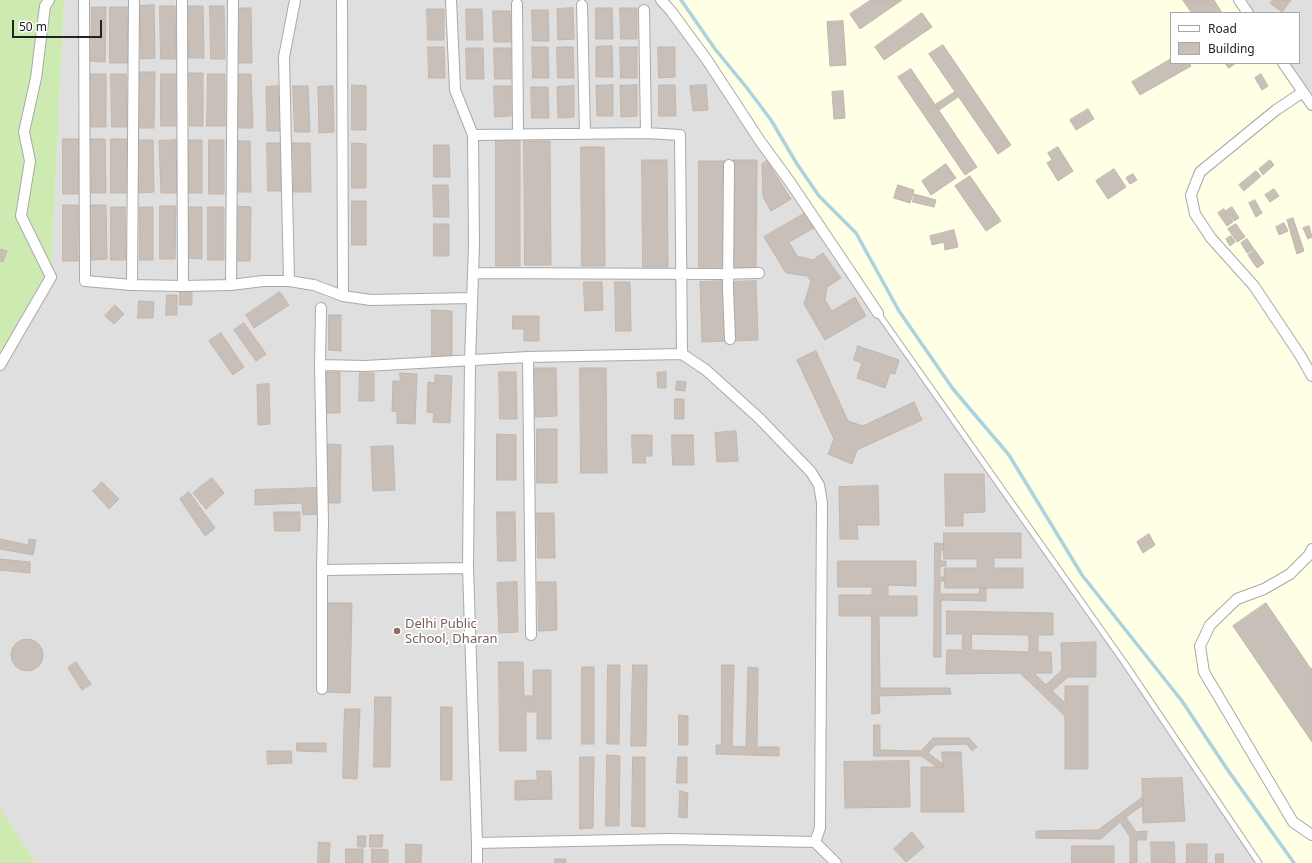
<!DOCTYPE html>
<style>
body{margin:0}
#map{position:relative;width:1312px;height:863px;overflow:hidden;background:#f2efe9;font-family:"Noto Sans",sans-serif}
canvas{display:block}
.legend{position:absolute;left:1170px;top:12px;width:130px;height:52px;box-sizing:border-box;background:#fff;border:1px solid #a7a7a7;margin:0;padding:5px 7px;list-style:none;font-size:12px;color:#222}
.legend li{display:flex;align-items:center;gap:8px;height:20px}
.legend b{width:20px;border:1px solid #a7a7a7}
.scale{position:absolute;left:12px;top:20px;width:90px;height:18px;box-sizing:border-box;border:2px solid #222;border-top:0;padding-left:5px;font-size:12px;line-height:14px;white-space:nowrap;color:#222;-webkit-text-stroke:3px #fff;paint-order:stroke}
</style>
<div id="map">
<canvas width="1312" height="863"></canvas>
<ul class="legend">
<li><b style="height:5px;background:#fff"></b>Road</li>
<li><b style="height:11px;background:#c7bfb8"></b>Building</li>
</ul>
<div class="scale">50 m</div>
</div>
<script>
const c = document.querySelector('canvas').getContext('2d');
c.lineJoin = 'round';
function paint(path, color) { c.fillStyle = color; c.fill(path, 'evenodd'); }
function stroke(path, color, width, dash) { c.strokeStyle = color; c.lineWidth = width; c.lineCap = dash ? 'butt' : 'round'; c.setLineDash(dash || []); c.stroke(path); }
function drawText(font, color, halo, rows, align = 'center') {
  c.font = font + ' "Noto Sans",sans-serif'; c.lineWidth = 3.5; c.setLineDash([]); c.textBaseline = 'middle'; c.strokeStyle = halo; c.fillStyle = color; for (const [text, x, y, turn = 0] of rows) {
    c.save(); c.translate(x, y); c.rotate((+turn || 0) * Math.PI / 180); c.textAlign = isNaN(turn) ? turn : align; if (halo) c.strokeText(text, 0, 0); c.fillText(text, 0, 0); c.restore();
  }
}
paint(new Path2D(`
 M64 0H661L1126 665 1259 863H36L0 808V365L51 277Z
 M1239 0H1312V105L1283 63H1299V13H1248Z`), '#e0dfdf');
paint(new Path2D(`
 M661 0H1240L1249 13H1171V63H1283L1312 105V863H1259L1126 665Z`), '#ffffe5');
paint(new Path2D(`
 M0 0H64L51 277 0 365Z
 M0 808 36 863H0Z`), '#cdebb0');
stroke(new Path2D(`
 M681 0 715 49 747 88 771 120 797 164 819 196 856 233 899 311 953 389 1009 455 1082 575 1182 701 1227 769 1294 863`), '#aad3df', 3.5);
const building = new Path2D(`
 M871 0H902L860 29 850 14Z
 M1183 0H1214L1222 13H1192Z
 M1273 0H1291L1282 12 1270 3Z
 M154 5 155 58 141 59 140 6Z
 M160 6H175L176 59H161Z
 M188 6H203L204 58H189Z
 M210 6H224L225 59H211Z
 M92 7H106L105 62 91 61Z
 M110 7H127L128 63H110Z
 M236 8H251L252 63H237Z
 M573 8 574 39 558 40 557 9Z
 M596 8H612L613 39H596Z
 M620 8H637V39H621Z
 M427 9H444V40H428Z
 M466 9H482L483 40H467Z
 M532 10H548L549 41H533Z
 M493 11H510L511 42H494Z
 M922 13 932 27 884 60 875 47Z
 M843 21 846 65 830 66 827 22Z
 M943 45 1011 145 998 154 929 54Z
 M612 46 613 77H596V47Z
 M428 47H444L445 78H429Z
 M532 47H548L549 78H533Z
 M557 47H573L574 78H558Z
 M620 47H637V78H621Z
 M658 47H675V77L659 78Z
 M466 48H483L484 79H467Z
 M494 48H511V79H495Z
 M1171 59V63H1189L1191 66 1140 95 1132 82Z
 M1225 63H1236L1229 68Z
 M911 69 977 167 965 175 898 77Z
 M140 72H155L154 128H139Z
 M189 73H203V126H190Z
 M91 74H106V127H91Z
 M111 74H126L127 127H112Z
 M161 74H176V126H161Z
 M208 74H225V126H207Z
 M236 74H251L253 128H238Z
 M1261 74 1268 86 1262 90 1255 78Z
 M352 85 366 86V130H352Z
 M613 85V116H597L596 86Z
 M637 85V116L621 117 620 86Z
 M659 85H675L676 116H659Z
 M706 85 708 110 693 111 690 86Z
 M280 86 282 131H267L266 87Z
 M293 86H308L310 132H295Z
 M333 86 334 132 319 133 318 87Z
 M494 86H511V116L495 117Z
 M574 86V117L558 118 557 87Z
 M531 87H548L549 118H532Z
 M843 91 845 118 834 119 832 92Z
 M955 92 958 97 939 110 935 105Z
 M1088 109 1094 119 1076 130 1070 120Z
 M63 139H79L78 194H63Z
 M91 139H105L106 193H92Z
 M111 139H128V193H111Z
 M138 140H153L154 192 139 193Z
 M176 140 177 193H161L159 141Z
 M189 140H202V193H189Z
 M209 140H224V194H209Z
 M496 140H520V266H496Z
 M236 141H250L251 192H237Z
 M524 141H550L551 265H525Z
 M267 143H281V191H268Z
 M293 143H310L311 192H294Z
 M352 143 366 144V188H352Z
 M434 145H449L450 177H434Z
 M581 147H604L605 266H582Z
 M1058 147 1073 171 1058 181 1047 163 1052 160 1048 153Z
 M642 160H667L668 267H643Z
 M733 160H757L756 268 733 267Z
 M1270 160 1274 165 1263 175 1259 169Z
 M699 161H725V267H699Z
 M767 161 791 199 771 211 763 197 762 164Z
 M946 164 956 178 931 195 922 181Z
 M1114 169 1126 187 1108 199 1096 181Z
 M1256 171 1261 176 1244 191 1239 185Z
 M1133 174 1137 180 1130 184 1126 178Z
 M970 176 1001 221 986 231 955 186Z
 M433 185H448L449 217H434Z
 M898 185 914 190 910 203 894 198Z
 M1274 189 1279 196 1270 202 1265 195Z
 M914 194 936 200 934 207 913 202Z
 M1255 200 1262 213 1256 217 1249 203Z
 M352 201H366V245H352Z
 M63 205H78V261H63Z
 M91 205H106L107 259 92 260Z
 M160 206H176L175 259H160Z
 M236 206 251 207 250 261H235Z
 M111 207H125L126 260H111Z
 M140 207H153V260H140Z
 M189 207H202V259L188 258Z
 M208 207H224V260H208Z
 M1232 207 1239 218 1234 221 1226 211Z
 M1224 209 1233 222 1227 226 1218 213Z
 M805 213 814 228 789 242 797 256 813 260 823 253 841 278 827 287 825 300 832 311 855 297 866 316 825 340 804 304 811 281 807 276 786 273 764 237Z
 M1293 218 1304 251 1297 254 1287 220Z
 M1284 223 1288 231 1279 235 1276 227Z
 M434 224H449V256H434Z
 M1236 224 1245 237 1237 242 1228 229Z
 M1309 226 1312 237 1308 239 1303 228Z
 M954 230 958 247 945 250 944 242 932 245 930 236Z
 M1231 236 1235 242 1230 246 1226 239Z
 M1247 239 1254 249 1247 253 1241 243Z
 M0 249 7 251 3 262 0 261Z
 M1255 250 1264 263 1257 268 1248 255Z
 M724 281 727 341 702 342 700 282Z
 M756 281 758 340 732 341 730 282Z
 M584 282H602L603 310 585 311Z
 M615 282H630L631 331H616Z
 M180 292H192V305H180Z
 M280 292 289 305 254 328 246 315Z
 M167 295H177V315H166Z
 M139 301 154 302 153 318H138Z
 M115 305 124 314 114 324 105 316Z
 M432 310 452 311V359H432Z
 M329 315H341V351L329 350Z
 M513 316H539V341H524V329H513Z
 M244 323 266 354 256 361 234 330Z
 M221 333 244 367 233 375 209 341Z
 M858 346 899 360 895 374 890 373 885 388 857 378 862 363 854 360Z
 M816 351 848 421 863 426 914 402 922 420 857 450 852 464 828 454 834 439 797 360Z
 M535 368H556L557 416 536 417Z
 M580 368H606L607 473H581Z
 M327 372H340V413H327Z
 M499 372H516L517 419H500Z
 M666 372V388H658L657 373Z
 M360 373H374V401H359Z
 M400 373 417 374 415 424 397 423V412L392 411 393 381H400Z
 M435 375 452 376 450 423 433 422 434 413 427 412 428 382 435 383Z
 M677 381 686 382 685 391 676 390Z
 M269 384 270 424 258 425 257 385Z
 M675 399H684V419H675Z
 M537 429H557V483H537Z
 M736 431 738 461 717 462 715 433Z
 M497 434 516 435V480H497Z
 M632 435H652V456H645L646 463H633Z
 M672 435H693L694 465H673Z
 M328 444 341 445 340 503H327Z
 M393 446 395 490 373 491 371 447Z
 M945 474H984L985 512 963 513V526H946Z
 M212 478 224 493 206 509 193 493Z
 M102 482 119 499 109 509 93 491Z
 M878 486 879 525H857L858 539H840L839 487Z
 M317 488 318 514 303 515 302 503 255 505V490Z
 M189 492 215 528 205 536 180 499Z
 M274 512H300V531H275Z
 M497 512H515L516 561H498Z
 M537 513H554L555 558H538Z
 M944 533H1021V558H994V568H1023V588H945L944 568H977V559H944Z
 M1149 534 1155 545 1143 553 1137 542Z
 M0 539 28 545 29 539 36 540 33 555 0 549Z
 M935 543 944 544V550H941L940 561H946V566H940V577H944V581H940V594H979L980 588H986V601L941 600V657H934Z
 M0 559 30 562V573L0 570Z
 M838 561H916V586L888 585V596H917V616H839V595H872V587H838Z
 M517 582 518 632 499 633 497 583Z
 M538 582H556L557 630 539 631Z
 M326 603H352L350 693 325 692Z
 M1266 603 1311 669 1312 668V742L1233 626Z
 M947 611 1053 613V635H1038V652H1051L1052 673H1034L1046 685 1062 670 1061 643 1096 642V677H1068L1052 691 1065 703V686H1088V769H1065V716L1020 673 946 674 947 650H962L963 634H947ZM972 634 1029 635V652L972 650Z
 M872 616 879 617 880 688H950L951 694 879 696 880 713 872 714Z
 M11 655a16 16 0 1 1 32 0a16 16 0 1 1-32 0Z
 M76 662 91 684 82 690 68 668Z
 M499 662H523L524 696H533V670H551V739H537V712H526V751H500Z
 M608 665H620L619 744H607Z
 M633 665H647L646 746H631Z
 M722 665H734L732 746 746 747 748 667 758 668 757 747H779V756L716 754V745H721Z
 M582 667H594V744H582Z
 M375 697H391L390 767H374Z
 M441 707H452V780H441Z
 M345 709H360L357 779 343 778Z
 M679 715 688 716V745H679Z
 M874 725H880V750L921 751 933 738H969L977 747 972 751 967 744 935 745 928 753 943 764V767H937L921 756H874Z
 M297 743H326V752L297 751Z
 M267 751H291L292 763 268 764Z
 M942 752H961L964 812H921V767H943Z
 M607 755 620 756 619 826H606Z
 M580 757H594L593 828 580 829Z
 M633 757H645V827L632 826Z
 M678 757H687V783H677Z
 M909 761 910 807 845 808 844 762Z
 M537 771H551L552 799 515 800V781L537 780Z
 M1182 778 1185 821 1143 823 1142 779Z
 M680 791 688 793 687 818 679 817Z
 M1143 797V805L1126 817 1136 832 1147 831 1146 840H1137V863H1130V837L1120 822 1101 839 1036 838V831L1098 830Z
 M912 832 924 847 906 862 894 849Z
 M370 835H383L382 847H370Z
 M358 836H366L365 847H358Z
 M319 842 330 843 329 863H318Z
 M1151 842H1174L1175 863H1152Z
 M406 844 422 845 421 863H406Z
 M1187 844H1207V863H1187Z
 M1072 846H1114V863H1072Z
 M346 849H363V863H346Z
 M372 849 388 850V863H372Z
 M1216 854H1224L1223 863H1216Z
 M555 859H566V863H555Z`);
paint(building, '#c7bfb8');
stroke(building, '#c4b6ab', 1);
const lane = new Path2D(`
 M878 313 1126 665 1259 863`);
const street = new Path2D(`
 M84 0 85 281 132 285 183 286 231 285 263 281H289L314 285 343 296 371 300 472 298
 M182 0 183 286
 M342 0 343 296
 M451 0 455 90 473 135 474 244 470 361 468 568 477 843V863
 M661 0 671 11 707 60 760 141 790 182 878 313
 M1239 0 1248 13
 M517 4 518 134
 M582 5 585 134
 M644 10 646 133
 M1283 63 1312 105
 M1303 92 1276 110 1200 172 1191 195 1195 214 1211 238 1254 286 1300 355 1312 376
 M473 135 646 133 680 135 682 354
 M729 165 728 289 730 339
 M474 273 714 274 759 273
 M289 281 284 57 295 0
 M132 285 134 0
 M231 285 233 0
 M321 308 320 365 323 523 322 570V689
 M528 357 531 635
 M0 365 51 277 21 216 30 161 24 132 36 78 45 6 49 0
 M320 365 365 366 528 357 682 354 706 370 760 419 811 472 819 485 822 503 820 828 815 842
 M1312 549 1309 555 1290 574 1264 589 1237 599 1210 625 1200 646 1204 672 1293 822 1312 835
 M322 570 468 568
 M477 843 670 839 815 842 836 863`);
stroke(lane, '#a9a9a9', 7);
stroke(street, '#a9a9a9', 12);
stroke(lane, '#fff', 5);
stroke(street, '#fff', 10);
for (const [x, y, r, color] of [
 [397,631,4,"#8d6e63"]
]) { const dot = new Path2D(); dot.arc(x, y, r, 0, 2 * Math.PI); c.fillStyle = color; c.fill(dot); stroke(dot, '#fff', 1.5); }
drawText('13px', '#785e54', '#fff', [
 ["Delhi Public",405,624],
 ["School, Dharan",405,639]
], 'left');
</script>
